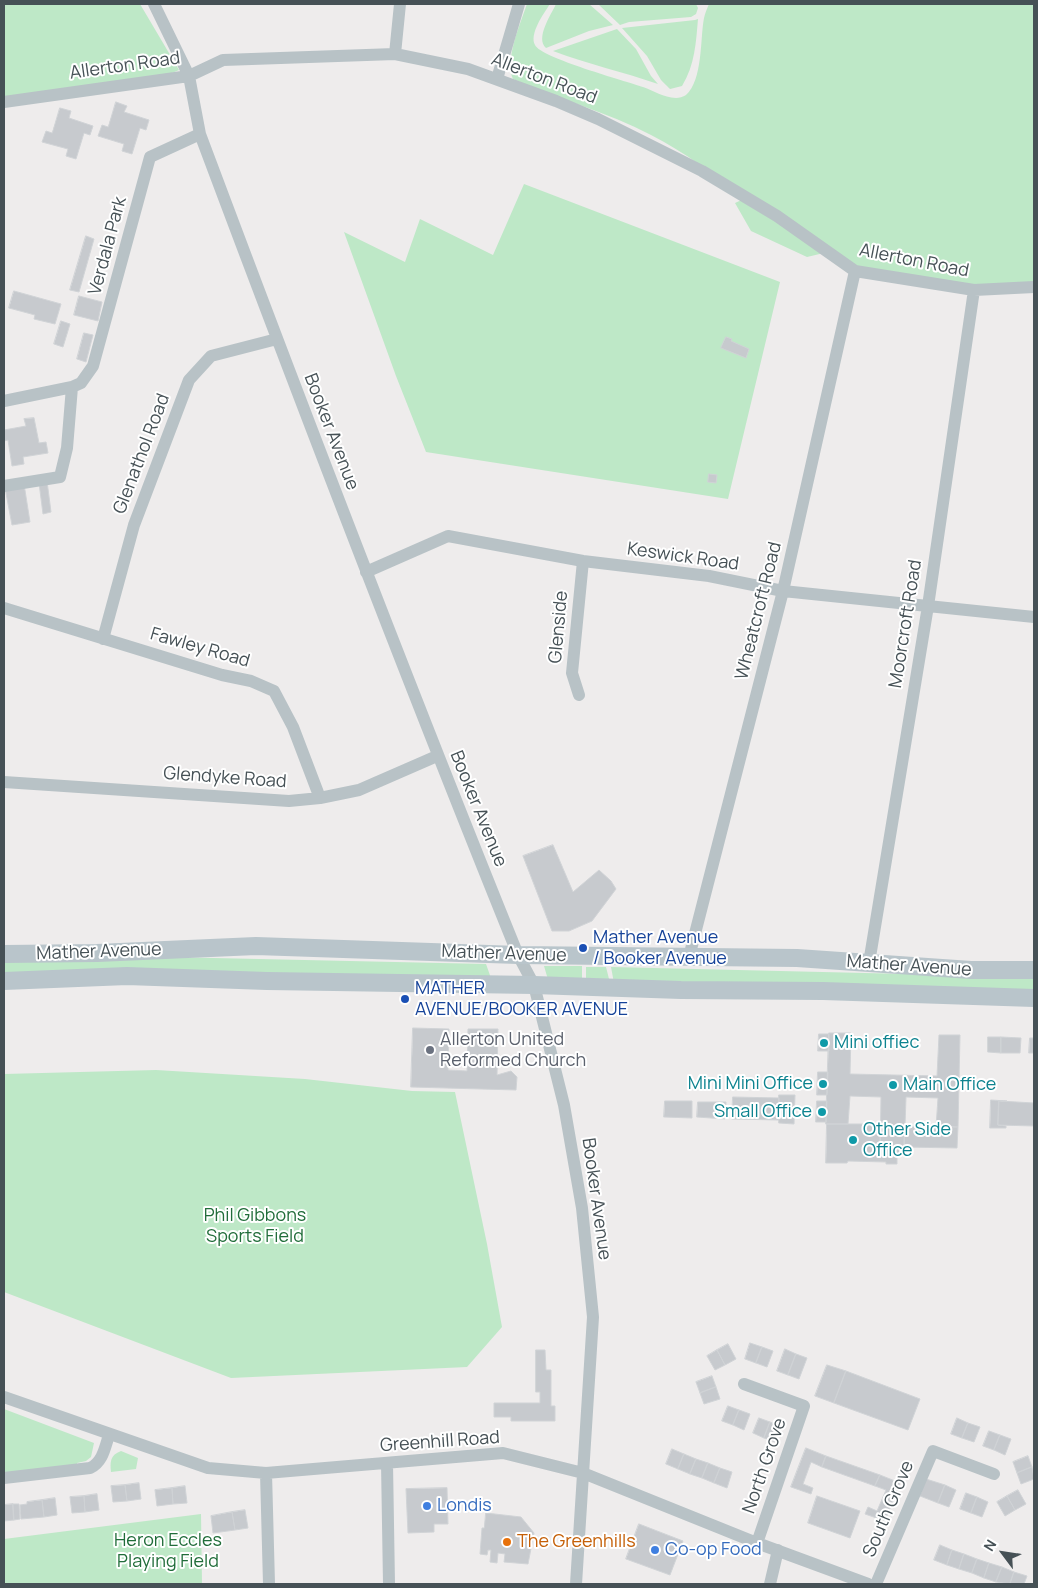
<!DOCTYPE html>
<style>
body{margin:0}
#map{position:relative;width:1038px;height:1588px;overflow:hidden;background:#eeecec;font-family:Manrope,sans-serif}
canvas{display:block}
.frame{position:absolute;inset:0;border:5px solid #465156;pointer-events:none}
.north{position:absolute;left:978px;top:1528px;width:50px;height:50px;-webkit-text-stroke:4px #fff;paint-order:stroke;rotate:301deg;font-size:14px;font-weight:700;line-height:20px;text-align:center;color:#465156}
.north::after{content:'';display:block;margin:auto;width:18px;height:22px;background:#465156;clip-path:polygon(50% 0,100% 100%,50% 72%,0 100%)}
</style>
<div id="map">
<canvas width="1038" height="1588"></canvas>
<div class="frame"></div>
<div class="north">N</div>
</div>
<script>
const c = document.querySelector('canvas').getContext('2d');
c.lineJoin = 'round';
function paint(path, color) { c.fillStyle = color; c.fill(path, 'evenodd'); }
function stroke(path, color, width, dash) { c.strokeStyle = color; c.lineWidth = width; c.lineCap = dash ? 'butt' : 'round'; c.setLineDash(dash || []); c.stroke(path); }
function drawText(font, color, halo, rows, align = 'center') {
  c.font = font + ' Manrope,sans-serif'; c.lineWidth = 4; c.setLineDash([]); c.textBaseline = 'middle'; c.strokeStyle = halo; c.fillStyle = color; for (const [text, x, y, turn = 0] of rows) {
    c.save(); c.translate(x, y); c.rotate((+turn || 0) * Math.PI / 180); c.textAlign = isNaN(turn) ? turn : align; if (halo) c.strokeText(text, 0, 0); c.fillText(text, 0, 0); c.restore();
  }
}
paint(new Path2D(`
 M4 4H140L179 70 172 73 4 98Z
 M527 4H550C544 13 529 34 535 45 541 58 626 81 643 87 654 91 663 97 676 98 679 98 683 97 686 95 703 80 700 39 704 18 705 13 707 9 709 4H1034V287L974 290 855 271 828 252 807 257 751 231 735 203 746 198C715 176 685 152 651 135 607 112 558 99 513 79 504 60 521 22 527 4Z
 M556 4H589L613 25 589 31 546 48C535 38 551 15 556 4Z
 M598 4H696L698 8 696 14 691 17 629 22 620 25Z
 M698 19C696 42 695 65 682 86L670 89 661 80 647 56 622 28 695 20Z
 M617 29 636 49 651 76 658 84C623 72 588 64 553 51Z
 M524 184 780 282 728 499 426 452 396 376 344 232 405 262 420 219 493 255Z
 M168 957 486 964 492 981 4 979V962Z
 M544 966H582V984L549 983Z
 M586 967H606L610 983H586Z
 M611 967 1034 977V993L614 983Z
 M156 1070 305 1079 412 1091 455 1092 487 1244 502 1327 467 1367 231 1378 4 1292V1074Z
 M4 1409 94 1443 91 1457 86 1461 77 1463V1466L4 1474Z
 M121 1451 138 1458 136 1469 111 1472C110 1462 110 1455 121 1451Z
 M201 1514 202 1584H4V1539Z`), '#bee8c7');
const building = new Path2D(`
 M116 102 127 106 124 112 149 120 146 130 140 128 132 154 122 151 124 144 98 136 102 125 108 127Z
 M60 108 71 111 69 118 93 126 90 135 84 133 76 159 66 156 68 149 42 142 46 131 52 133Z
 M86 236 94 239 79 292 70 290Z
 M14 291 61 304 55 324 34 319 35 315 9 308Z
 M79 296 102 302 98 321 74 315Z
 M61 321 70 324 63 347 54 344Z
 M84 333 93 335 86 362 77 359Z
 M726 337 732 339 731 341 749 349 746 358 721 348Z
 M34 418 39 443 46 442 48 453 23 457 24 464 12 466 8 440 4 441V430L26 426 24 419Z
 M709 474 717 475 716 483 708 482Z
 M47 481 51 512 43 514 39 483Z
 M24 484 30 522 12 525 5 488Z
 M553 845 573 892 599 870 611 881 616 889 592 921 569 931H552L523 856Z
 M413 1028 449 1029 448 1070 467 1071 468 1029H498L497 1075 511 1071 517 1077 516 1090 411 1087Z
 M829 1033H851L850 1074 937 1076 939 1035H960L958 1127H936L938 1098 906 1097 904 1155 880 1156 881 1097 850 1096 848 1124H826Z
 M819 1034H829V1051H818Z
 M988 1037H1001V1053L988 1052Z
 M1001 1037 1021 1038 1020 1053H1001Z
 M1030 1038H1034V1053H1029Z
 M818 1072H828L827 1095H817Z
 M779 1095H795L794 1124 779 1123Z
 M733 1097 779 1098V1120L732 1119Z
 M991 1100 1007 1101H999L998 1125 1006 1126V1128H990Z
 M665 1101H692V1118L664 1117Z
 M817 1101H827L826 1122H816Z
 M999 1101 1034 1103V1126L998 1125Z
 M698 1102H726L725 1119 697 1117Z
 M827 1124H880V1156H897V1164H886V1162L848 1161 847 1163H826Z
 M905 1126 958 1127 957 1148 904 1147Z
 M750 1343 762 1347 756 1363 745 1359Z
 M728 1344 736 1359 725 1365 717 1350Z
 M762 1347 773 1351 767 1367 756 1363Z
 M785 1349 796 1354 788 1375 777 1371Z
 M536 1350H545L546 1370H551V1406H555V1421H511V1417H494V1403H540V1392H536Z
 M717 1350 725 1365 715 1370 707 1356Z
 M796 1354 807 1358 799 1379 788 1375Z
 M827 1365 846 1371 834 1403 815 1396Z
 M846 1371 920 1399 908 1430 834 1403Z
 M712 1376 716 1387 700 1393 696 1382Z
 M716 1387 720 1399 704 1404 700 1393Z
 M728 1406 739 1410 733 1425 722 1421Z
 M739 1410 750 1414 744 1430 733 1425Z
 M759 1418 770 1422 764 1438 753 1433Z
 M957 1418 968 1423 962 1438 951 1434Z
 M770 1422 781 1426 775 1442 764 1438Z
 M968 1423 980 1427 974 1442 962 1438Z
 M989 1431 1000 1435 994 1450 983 1446Z
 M1000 1435 1011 1439 1005 1455 994 1450Z
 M806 1448 826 1456 822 1467 811 1462 803 1484 813 1488 811 1494 791 1487Z
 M672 1449 684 1454 678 1469 666 1464Z
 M684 1454 696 1459 690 1474 678 1469Z
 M826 1456 880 1475 875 1486 822 1467Z
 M1028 1456 1032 1467 1017 1473 1013 1462Z
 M696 1459 708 1463 702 1478 690 1474Z
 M708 1463 720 1468 714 1483 702 1478Z
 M1032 1467 1034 1479 1021 1484 1017 1473Z
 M720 1468 732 1472 727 1488 714 1483Z
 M880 1475 900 1483 885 1521 865 1514 868 1507 877 1511 886 1490 875 1486Z
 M926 1479 945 1485 938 1503 920 1496Z
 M139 1483 141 1499 127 1501 125 1485Z
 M125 1485 127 1501 113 1502 111 1486Z
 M945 1485 956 1490 949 1507 938 1503Z
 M185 1486 187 1503 173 1504 172 1488Z
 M172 1488 173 1504 157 1506 155 1490Z
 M447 1488 448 1524H434V1532L408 1533 406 1489Z
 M1018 1490 1026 1504 1015 1510 1007 1496Z
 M966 1493 977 1497 971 1513 960 1509Z
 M97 1494 99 1510 85 1512 84 1496Z
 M84 1496 85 1512 72 1513 70 1497Z
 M817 1496 860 1511 850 1538 808 1523Z
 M1007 1496 1015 1510 1005 1516 997 1502Z
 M977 1497 988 1502 982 1517 971 1513Z
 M55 1498 57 1515 44 1517 42 1500Z
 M42 1500 44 1517 21 1519 20 1505 27 1504V1502Z
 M13 1504 14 1520 4 1521V1505Z
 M13 1504H19L20 1519 14 1520Z
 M245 1510 248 1528 235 1530 232 1512Z
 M232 1512 235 1530 213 1533 211 1516Z
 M486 1513 521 1517 534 1533 528 1564 504 1562 505 1554 498 1553 497 1563 490 1562 491 1550H488L487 1555 480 1554 482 1528H484Z
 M639 1524 683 1541 670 1575 626 1559Z
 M940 1545 952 1550 947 1565 934 1560Z
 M952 1550 964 1554 959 1569 947 1565Z
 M964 1554 977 1559 972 1573 959 1569Z
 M977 1559 989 1563 984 1578 972 1573Z
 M989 1563 1002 1567 996 1582 984 1578Z
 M1002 1567 1014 1572 1010 1584 996 1582Z
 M1014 1572 1027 1576 1024 1584H1010Z`);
paint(building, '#c7cace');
stroke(building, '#d0d3d6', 1);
stroke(new Path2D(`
 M154 4 189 76 200 134C303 409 408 683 518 955L534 985 564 1105 582 1208 593 1317 576 1584
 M395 54 400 4
 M497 79 519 4
 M4 102 189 76 223 60 395 54 468 69 556 101 598 119 702 171 777 216 855 271 974 290 1034 287
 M4 401 72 387 81 383 93 366 150 157 200 134
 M4 486 60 477 67 448 72 387
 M366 572 448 536 583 561 709 576 783 591 1034 617
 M4 608 222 675 251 681 274 691 293 727 320 798
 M103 639 134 525 189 380 211 356 277 339
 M579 695 572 673 583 561
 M4 782 289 801 320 798 359 790 437 756
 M689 957 783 591 855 271
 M869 963 928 606 974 290
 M744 1384 804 1406 757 1543
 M4 1397 208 1468 266 1473 503 1453 583 1473 757 1543 868 1584
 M387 1463 389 1584
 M266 1473 269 1584
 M4 1478 90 1468C103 1462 105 1447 109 1435
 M770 1584 778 1550
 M876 1584 933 1451 994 1474`), '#b8c2c6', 12);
stroke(new Path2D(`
 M4 954 97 953 256 946 518 955 797 958 971 970H1034
 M4 981 127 976 267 981 534 985 681 990 823 991 1034 998`), '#b9c5cb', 18);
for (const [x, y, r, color] of [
 [583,948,5,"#1a4fb4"],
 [405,999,5,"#1a4fb4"],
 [824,1043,5,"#0f9aa8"],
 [430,1050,5,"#6b7280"],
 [823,1084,5,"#0f9aa8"],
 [893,1085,5,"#0f9aa8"],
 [822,1112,5,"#0f9aa8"],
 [853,1140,5,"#0f9aa8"],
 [427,1506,5,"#3f7fe0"],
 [507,1542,5,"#e8710a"],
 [655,1550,5,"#3f7fe0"]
]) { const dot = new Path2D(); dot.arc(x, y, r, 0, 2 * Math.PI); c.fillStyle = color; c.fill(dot); stroke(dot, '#fff', 2); }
drawText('18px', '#465156', '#fff', [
 ["Allerton Road",125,66,-8],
 ["Allerton Road",544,79,21],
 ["Verdala Park",108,246,-75],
 ["Allerton Road",914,261,11],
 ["Booker Avenue",331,432,69],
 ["Glenathol Road",142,454,-69],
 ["Keswick Road",683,557,8],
 ["Wheatcroft Road",759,611,-76],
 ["Moorcroft Road",906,624,-81],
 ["Glenside",559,627,-85],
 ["Fawley Road",200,648,16],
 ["Glendyke Road",225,778,4],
 ["Booker Avenue",478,809,68],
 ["Mather Avenue",99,952,-2],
 ["Mather Avenue",504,954,2],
 ["Mather Avenue",909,966,4],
 ["Booker Avenue",596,1199,82],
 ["Greenhill Road",440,1442,-4],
 ["North Grove",765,1466,-71],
 ["South Grove",889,1509,-67]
]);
drawText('18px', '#164399', '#fff', [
 ["Mather Avenue",593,938],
 ["/ Booker Avenue",593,959],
 ["MATHER",415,989],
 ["AVENUE/BOOKER AVENUE",415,1010]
], 'left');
drawText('18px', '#5b616d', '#fff', [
 ["Allerton United",440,1040],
 ["Reformed Church",440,1061]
], 'left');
drawText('18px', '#0d838f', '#fff', [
 ["Mini offiec",834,1043],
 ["Mini Mini Office",813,1084,"right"],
 ["Main Office",903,1085],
 ["Small Office",812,1112,"right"],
 ["Other Side",863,1130],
 ["Office",863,1151]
], 'left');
drawText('18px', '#216d3a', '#fff', [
 ["Phil Gibbons",255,1216],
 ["Sports Field",255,1237],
 ["Heron Eccles",168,1541],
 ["Playing Field",168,1562]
]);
drawText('18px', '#366cbe', '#fff', [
 ["Londis",437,1506],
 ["Co-op Food",665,1550]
], 'left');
drawText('18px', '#c56008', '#fff', [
 ["The Greenhills",517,1542]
], 'left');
</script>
